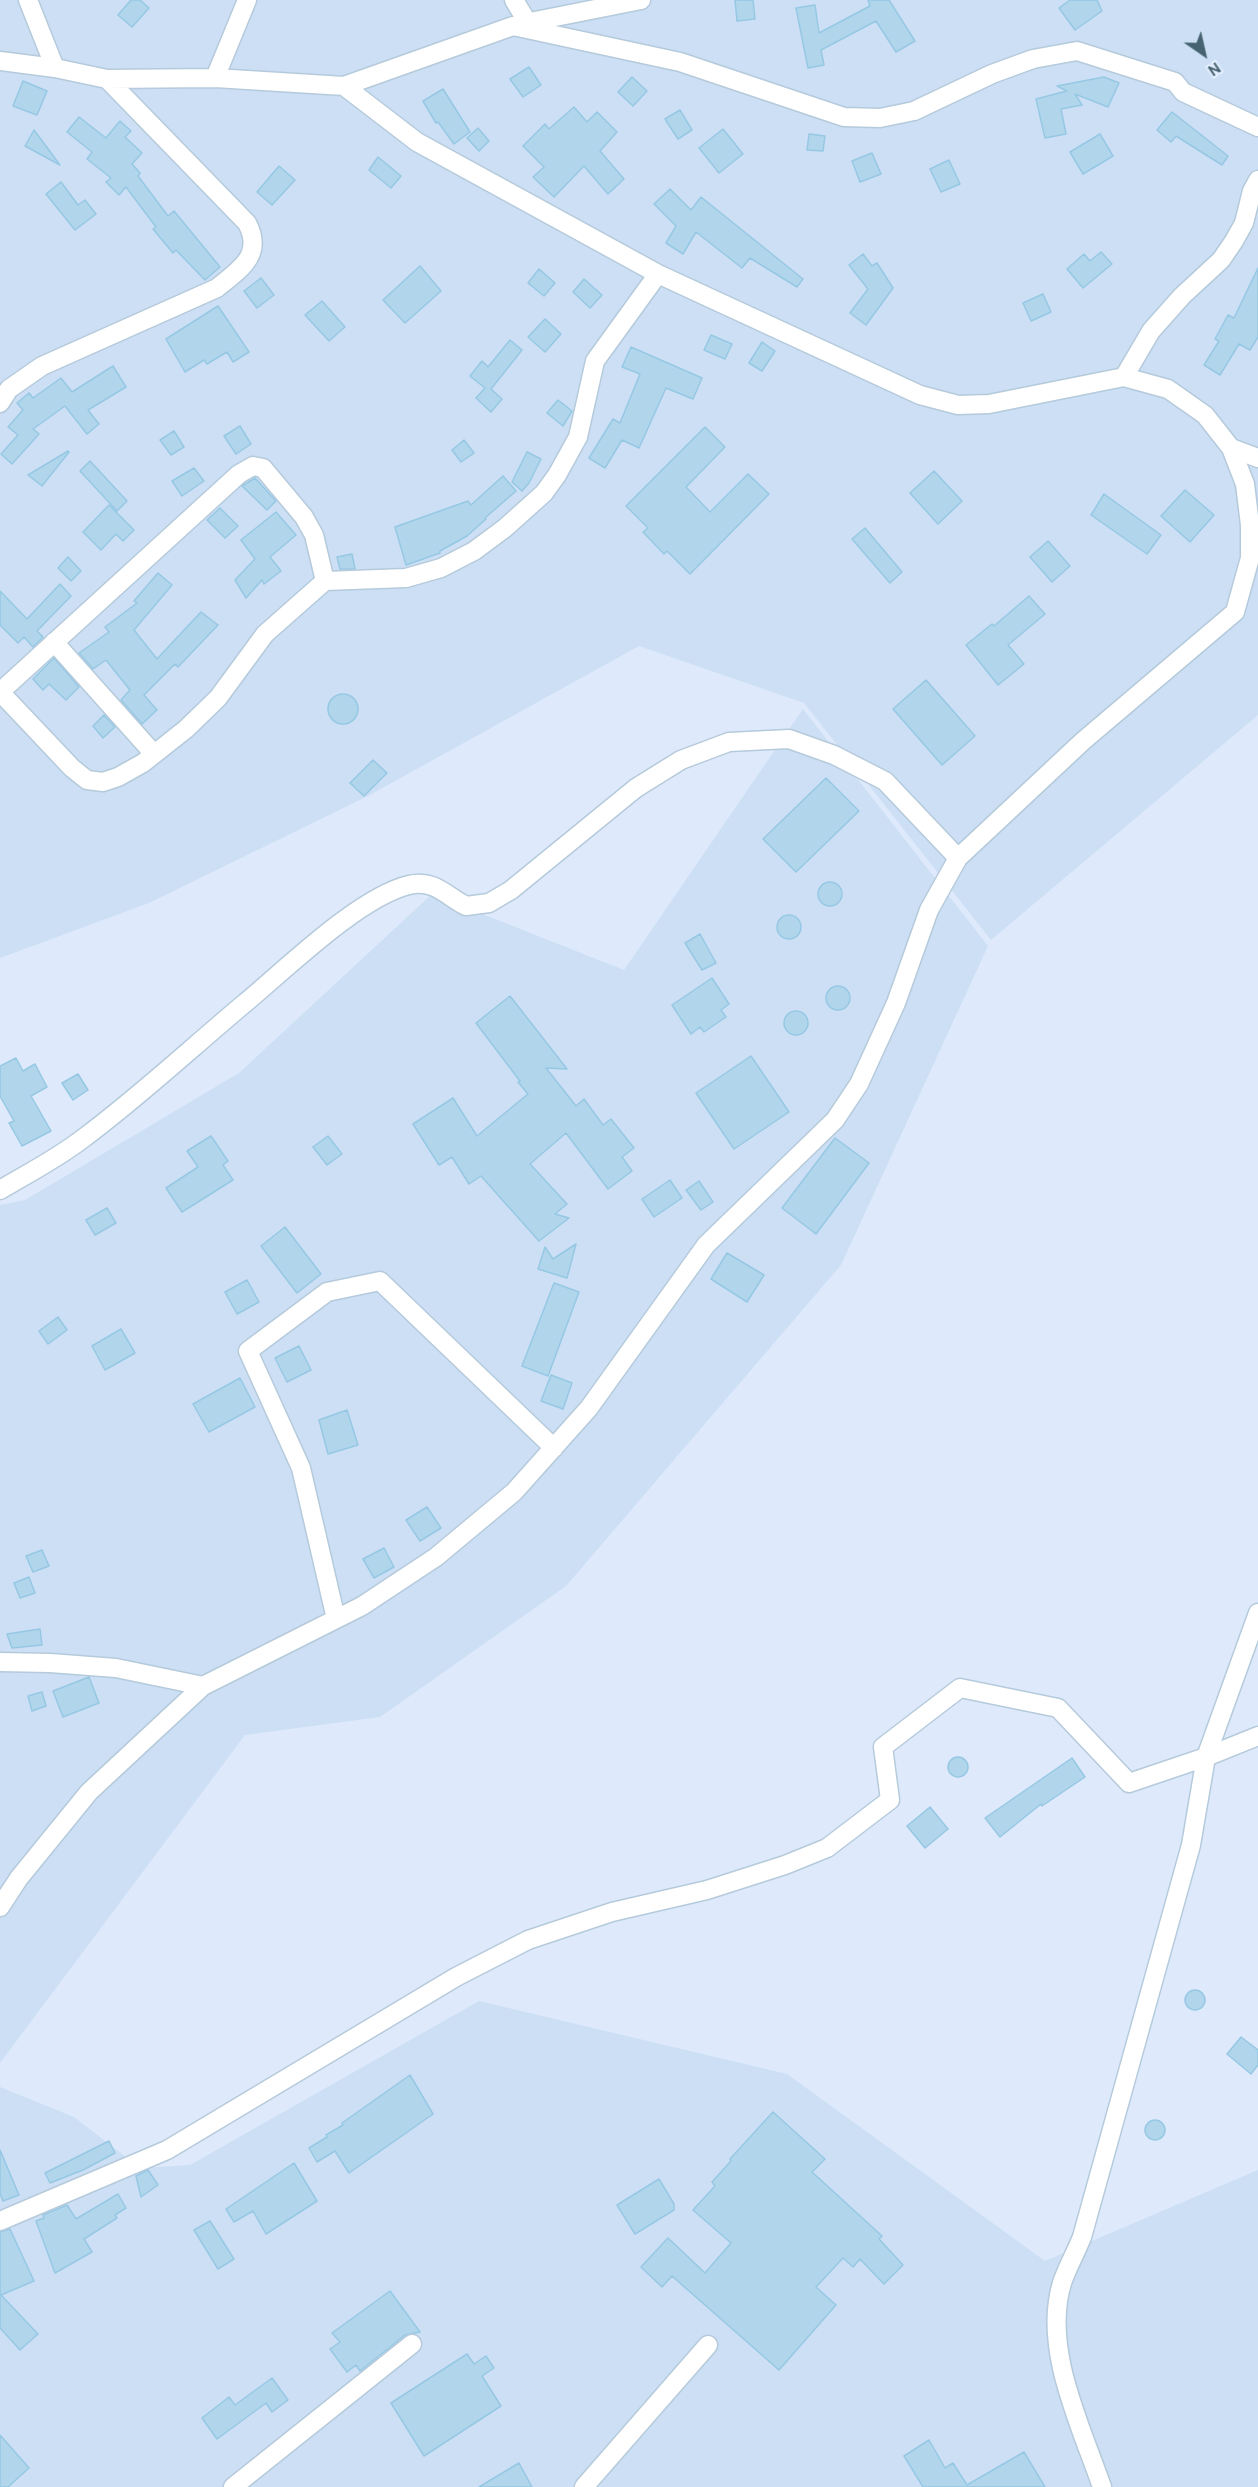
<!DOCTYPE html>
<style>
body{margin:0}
#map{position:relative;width:1258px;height:2487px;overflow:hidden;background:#deeafc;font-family:Cabin,sans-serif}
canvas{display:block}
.north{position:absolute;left:1174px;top:24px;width:60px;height:60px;-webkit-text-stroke:4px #e4efff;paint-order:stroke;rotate:146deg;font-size:16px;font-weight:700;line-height:24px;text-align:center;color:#466371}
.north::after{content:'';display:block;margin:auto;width:21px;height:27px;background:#466371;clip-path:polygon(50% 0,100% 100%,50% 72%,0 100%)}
</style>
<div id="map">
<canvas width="1258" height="2487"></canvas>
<div class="north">N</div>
</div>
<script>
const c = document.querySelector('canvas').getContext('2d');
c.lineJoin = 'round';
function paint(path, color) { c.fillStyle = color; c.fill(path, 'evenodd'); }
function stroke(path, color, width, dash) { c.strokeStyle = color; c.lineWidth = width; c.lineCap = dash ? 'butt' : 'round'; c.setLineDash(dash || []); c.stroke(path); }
paint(new Path2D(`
 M0 0H1258V715L991 940 804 703 639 646 368 796 149 903 0 958Z
 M803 709 988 946 841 1265 566 1586 380 1717 245 1735 0 2063V1205L25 1200 239 1073 432 894 624 970Z
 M479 2001 787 2074 1045 2261 1258 2170V2487H0V2087L74 2117 140 2168 190 2165Z`), '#ccdff4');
const building = new Path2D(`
 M131 0H140L149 8 132 27 118 15Z
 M735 0H753L755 19 737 21Z
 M868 0H889L915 41 896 52 876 21 821 50 824 65 808 68 796 8 815 5 819 33 870 6Z
 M1070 0H1097L1102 11 1075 30 1059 8Z
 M529 67 541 85 523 97 510 79Z
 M632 77 647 91 633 106 618 92Z
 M1104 77 1119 83 1108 107 1075 94 1082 105 1061 109 1066 134 1045 138 1036 99 1067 91 1057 86Z
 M23 81 47 91 37 115 13 106Z
 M443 89 470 132 454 144 438 122 436 123 423 101Z
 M574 107 587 122 597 112 617 132 600 151 624 179 608 194 584 166 554 197 533 177 544 167 523 146 545 124 549 129Z
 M680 110 692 130 678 139 665 119Z
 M1172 112 1228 156 1222 165 1176 136 1171 142 1157 130Z
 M79 117 106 138 120 121 131 131 125 137 142 153 132 164 140 173 138 176 168 216 174 211 220 267 205 280 176 250 173 253 153 229 156 227 126 187 119 195 106 182 111 178 87 159 92 152 67 132Z
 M478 128 489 141 479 151 467 138Z
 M723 129 743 154 719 173 699 148Z
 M34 130 60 165 25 146Z
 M809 134 825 136 823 151 807 150Z
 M1100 134 1113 156 1083 174 1070 152Z
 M872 153 881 174 860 182 852 161Z
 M378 157 401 176 391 188 369 170Z
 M949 160 960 184 941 192 930 169Z
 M279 166 295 180 272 205 257 192Z
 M61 182 78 205 85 200 96 214 75 230 46 194Z
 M670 189 691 210 701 197 803 279 797 287 750 258 742 268 696 232 683 254 666 243 676 226 654 204Z
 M1101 252 1112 264 1083 288 1067 269 1084 254 1090 261Z
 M863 254 872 266 877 263 893 288 866 325 850 313 868 289 849 265Z
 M420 266 441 291 405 323 383 300Z
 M1258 268V337L1250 350 1239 344 1220 375 1204 365 1219 341 1215 339 1228 315 1234 318Z
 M539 269 555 283 544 296 528 283Z
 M261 278 274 295 257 308 244 291Z
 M584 279 602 295 590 308 573 292Z
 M1043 294 1051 312 1031 321 1023 303Z
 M322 301 345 327 329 341 305 315Z
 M218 306 249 352 233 362 227 352 207 364 204 360 185 372 166 339Z
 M545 319 561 334 545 352 528 337Z
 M711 335 732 344 725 359 704 350Z
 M510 340 522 350 491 389 502 399 491 412 476 398 485 388 470 376 482 361 488 367Z
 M762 342 775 351 762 371 749 363Z
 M631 347 702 378 693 399 666 388 639 448 622 440 605 468 589 458 613 419 620 423 640 374 622 367Z
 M113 366 126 387 88 410 99 424 87 434 65 406 33 429 39 434 12 464 1 454 18 435 8 427 23 410 17 403 29 393 33 398 61 378 72 392Z
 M558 400 572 411 563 426 547 413Z
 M240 426 251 444 236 454 224 436Z
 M705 427 725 447 686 487 710 512 748 474 769 494 690 574 667 551 664 554 643 532 648 528 626 506Z
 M174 431 184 447 171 455 160 440Z
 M464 440 474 453 461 462 452 450Z
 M68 451 69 452 42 486 28 475Z
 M527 452 541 459 529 483 522 491 512 482Z
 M90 461 127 501 117 511 80 471Z
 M194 468 204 481 182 496 172 481Z
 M934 471 962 501 938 524 910 493Z
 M503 476 516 491 485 518 486 519 467 536 440 551V553L406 565 395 527 468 501 471 505Z
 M255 478 276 501 267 510 242 486Z
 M1185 490 1214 515 1190 542 1161 516Z
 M1104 494 1161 535 1147 554 1091 515Z
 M109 505 134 530 123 541 116 534 101 550 83 532Z
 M220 508 238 526 225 538 207 520Z
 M276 512 296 535 270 557 281 571 264 584 262 580 246 598 235 580 255 559 241 540Z
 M865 528 902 572 890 583 852 539Z
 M1048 541 1070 566 1052 582 1030 557Z
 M352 554 355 569H340L337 557Z
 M68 557 81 571 71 581 58 568Z
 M158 573 172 585 134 630 157 659 201 612 218 625 178 667 175 664 144 695 157 710 142 724 121 700 130 690 106 660 93 669 79 653 109 632 105 627 137 603 134 601Z
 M60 584 71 596 37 631 43 637 33 647 24 637 18 643 0 625V591L27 619Z
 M1029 596 1045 614 1008 645 1024 664 998 685 966 645 992 624 994 626Z
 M54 658 79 687 66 700 49 684 43 690 33 679Z
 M926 680 975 736 942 765 893 709Z
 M328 709a15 15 0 1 1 30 0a15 15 0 1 1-30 0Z
 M104 715 115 727 103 738 93 726Z
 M373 760 387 773 364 796 350 783Z
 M826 778 859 811 796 872 763 839Z
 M818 894a12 12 0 1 1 24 0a12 12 0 1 1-24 0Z
 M777 927a12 12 0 1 1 24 0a12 12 0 1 1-24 0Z
 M700 934 716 963 702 970 685 943Z
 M712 978 729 1004 721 1010 726 1017 704 1032 700 1027 691 1034 672 1005Z
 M826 998a12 12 0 1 1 24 0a12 12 0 1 1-24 0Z
 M510 996 567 1069 546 1068 576 1106 584 1099 603 1125 611 1119 634 1148 622 1157 632 1171 608 1189 566 1133 530 1164 567 1204 555 1214 569 1218 539 1241 481 1176 469 1184 452 1157 439 1165 413 1124 453 1098 477 1136 528 1094 518 1082 520 1081 476 1023Z
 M784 1023a12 12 0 1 1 24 0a12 12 0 1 1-24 0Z
 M751 1056 789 1112 734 1149 696 1093Z
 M16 1058 23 1071 35 1064 47 1087 31 1096 51 1131 22 1146 9 1123 14 1121 0 1096V1066Z
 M78 1074 88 1090 73 1100 62 1083Z
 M211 1136 228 1161 223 1165 233 1180 182 1212 166 1188 198 1167 187 1151Z
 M328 1136 342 1154 327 1165 313 1147Z
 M835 1138 869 1163 816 1234 782 1208Z
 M670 1180 682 1198 654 1217 642 1199Z
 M699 1181 713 1202 701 1210 686 1190Z
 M107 1208 116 1223 95 1235 86 1220Z
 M285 1227 321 1274 297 1293 261 1246Z
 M576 1244 567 1278 538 1269 545 1247 553 1259Z
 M727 1253 764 1275 747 1302 711 1279Z
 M247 1280 259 1302 237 1314 225 1292Z
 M554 1283 579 1292 548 1376 522 1366Z
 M58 1317 67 1330 48 1344 39 1331Z
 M121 1329 135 1353 105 1370 92 1346Z
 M299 1346 311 1370 287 1382 275 1358Z
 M551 1375 572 1383 563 1409 541 1401Z
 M240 1378 255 1407 209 1432 193 1404Z
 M347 1410 358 1445 328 1454 319 1420Z
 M427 1507 441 1528 420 1541 406 1520Z
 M384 1548 394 1567 374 1578 363 1559Z
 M42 1550 49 1566 33 1572 26 1556Z
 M29 1577 35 1593 20 1598 14 1583Z
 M40 1629 42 1645 12 1648 7 1634Z
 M89 1677 99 1703 63 1717 53 1691Z
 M42 1692 46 1706 32 1711 28 1696Z
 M948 1767a10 10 0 1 1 20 0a10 10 0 1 1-20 0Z
 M1072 1758 1085 1777 1042 1806 1041 1804 1000 1837 985 1818Z
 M930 1807 948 1829 925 1848 907 1826Z
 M1185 2000a10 10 0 1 1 20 0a10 10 0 1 1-20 0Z
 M1241 2037 1258 2050V2065L1251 2074 1227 2054Z
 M410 2075 433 2114 349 2173 335 2151 317 2162 309 2148 327 2137 326 2135 343 2125 342 2123Z
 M773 2112 825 2159 812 2172 882 2236 879 2239 903 2265 884 2284 860 2259 853 2267 843 2258 816 2287 836 2305 779 2370 672 2276 662 2287 641 2267 668 2238 705 2273 731 2243 693 2210 715 2186 712 2182 731 2161 730 2159Z
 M1145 2130a10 10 0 1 1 20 0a10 10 0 1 1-20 0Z
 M109 2141 115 2153 83 2170 50 2183 45 2173Z
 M0 2150 19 2195 3 2201 0 2193Z
 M294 2163 317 2201 266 2234 253 2211 234 2222 226 2209Z
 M148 2170 158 2185 141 2197 136 2176Z
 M659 2179 674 2204V2210L635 2234 617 2205Z
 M118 2194 126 2208 115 2215 117 2218 84 2239 92 2252 55 2273 36 2221 44 2218 43 2215 67 2205 76 2219Z
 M210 2221 234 2259 218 2269 194 2230Z
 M10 2229 34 2281 1 2295 38 2334 20 2350 0 2328V2232Z
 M390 2291 420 2332 405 2335 360 2371 356 2365 347 2372 330 2349 340 2342 332 2333Z
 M467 2354 474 2364 486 2356 494 2368 482 2376 501 2406 424 2456 391 2403Z
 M272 2378 288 2400 272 2412 266 2403 217 2439 202 2418 229 2397 235 2405Z
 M0 2435 29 2468 8 2487H0Z
 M929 2440 945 2468 953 2463 967 2485 1024 2452 1045 2487H923L904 2456Z
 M519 2463 532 2487H479Z`);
paint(building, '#b1d6ec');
stroke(building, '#96c8e4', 1.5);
const minor = new Path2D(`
 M28 0 55 68
 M514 0 528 23
 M520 24 641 0
 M0 61 55 68 107 79 215 78 344 86 513 26 680 62 844 117 880 118 914 111 992 74 1033 59 1077 51 1175 82 1183 92 1258 127
 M215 78 247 0
 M1124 377 1151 331 1182 296 1221 260 1234 241 1244 223 1252 191 1258 180
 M0 403 9 389 42 366 217 288C240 269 264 255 247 223L107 79
 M1231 448 1258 458
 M54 642 154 754
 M0 692 72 768 87 780 103 782 118 777 143 763 186 729 218 698 265 634 325 581 406 578 441 568 474 551 505 528 544 493 557 475 578 437 595 361 658 274
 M0 692 239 474 253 466 263 468 304 517 314 535 325 581
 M0 1190C27 1174 56 1159 81 1140 138 1098 190 1049 245 1003 286 969 359 897 409 885 435 879 446 896 466 906L489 903 511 890 636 788 681 760 729 742 789 739 834 755 885 781 958 858
 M336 1619 301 1468 248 1351 327 1292 380 1281 554 1448
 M0 1662 50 1663 116 1668 203 1686
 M0 1907 19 1878 89 1792 203 1686 362 1606 436 1557 514 1492 589 1408 706 1245 835 1120 859 1084 896 1003 929 910 958 858 1083 741 1235 612 1250 558V525L1245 484 1231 448 1205 415 1168 389 1124 377 989 404 958 405 920 395 658 274 417 142 344 86
 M0 2221 167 2150 456 1977 528 1940 612 1912 707 1890 785 1865 827 1848 890 1800 883 1747 960 1688 1058 1708 1129 1783 1206 1757 1258 1736
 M233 2487 412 2344
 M584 2487 708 2345
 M1102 2487C1081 2426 1042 2348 1062 2283 1067 2268 1076 2252 1082 2237L1191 1845 1206 1757 1258 1613`);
stroke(minor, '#b5cadb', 21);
stroke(minor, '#fff', 18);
</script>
